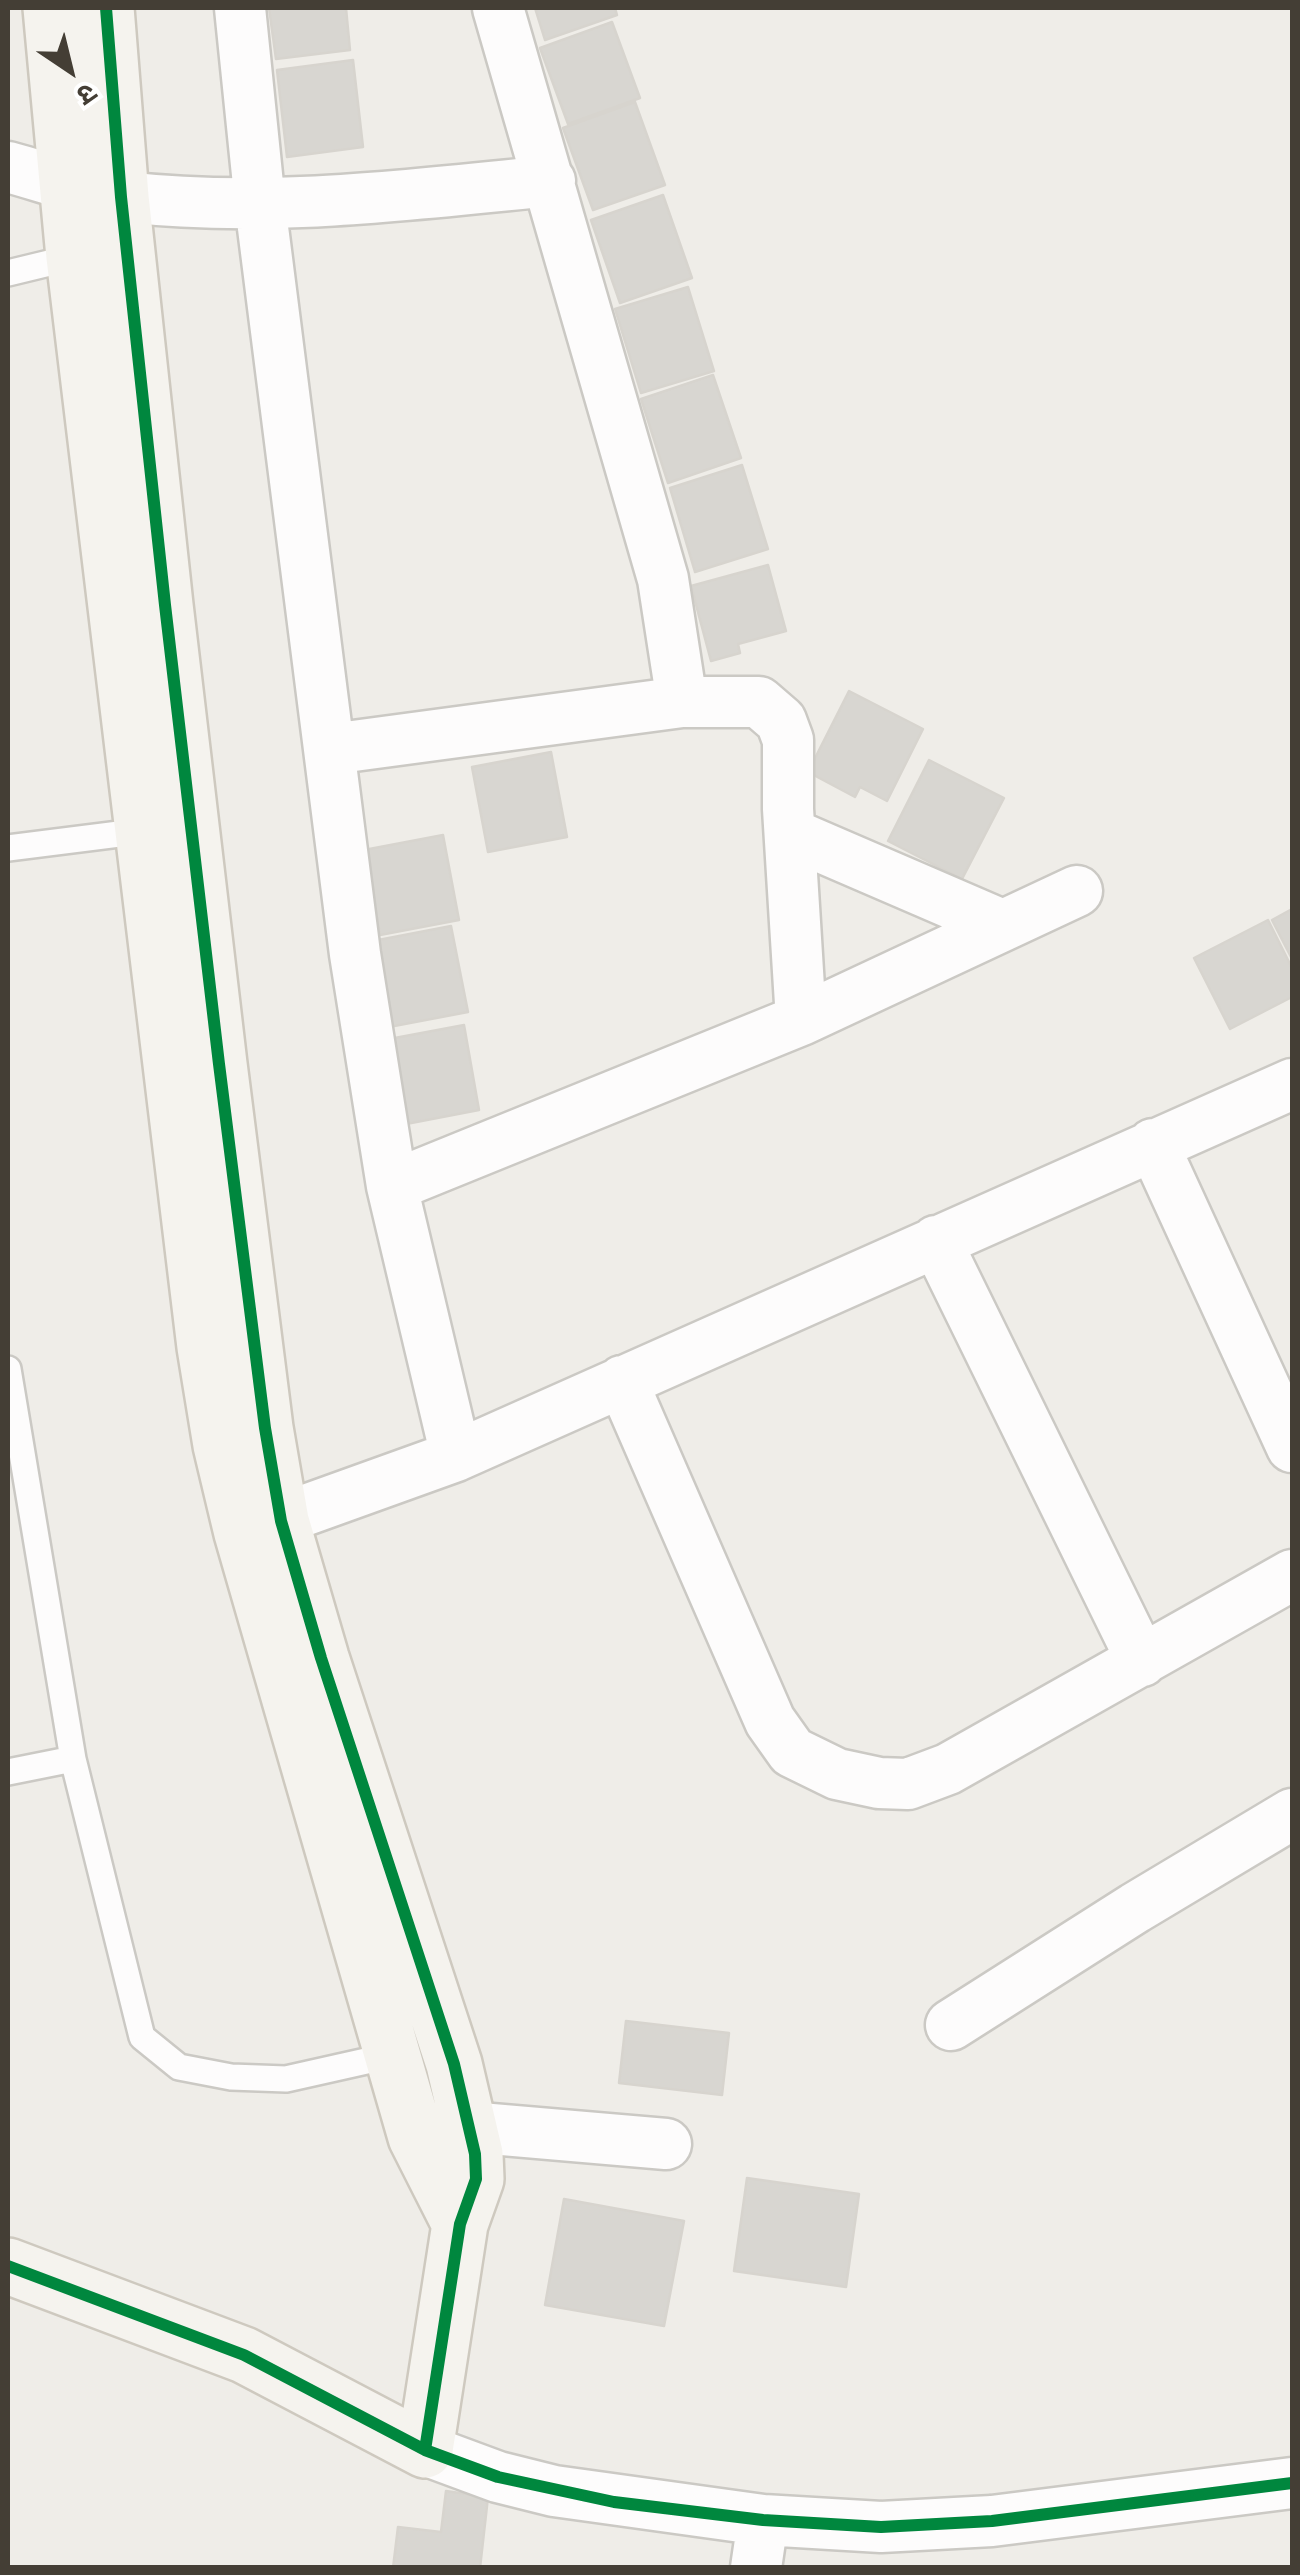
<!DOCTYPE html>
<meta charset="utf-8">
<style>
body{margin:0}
#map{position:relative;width:1300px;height:2575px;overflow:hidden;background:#efede8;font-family:Mulish,"Noto Sans Devanagari",sans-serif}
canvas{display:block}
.frame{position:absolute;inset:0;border:10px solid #443e35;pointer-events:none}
.north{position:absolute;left:20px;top:20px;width:100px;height:100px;-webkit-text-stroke:8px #fff;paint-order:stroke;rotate:145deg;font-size:28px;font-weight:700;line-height:40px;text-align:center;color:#443e35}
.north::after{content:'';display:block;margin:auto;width:35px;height:45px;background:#443e35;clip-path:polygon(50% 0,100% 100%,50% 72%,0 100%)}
</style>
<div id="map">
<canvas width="1300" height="2575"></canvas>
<div class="frame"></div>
<div class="north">उ</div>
</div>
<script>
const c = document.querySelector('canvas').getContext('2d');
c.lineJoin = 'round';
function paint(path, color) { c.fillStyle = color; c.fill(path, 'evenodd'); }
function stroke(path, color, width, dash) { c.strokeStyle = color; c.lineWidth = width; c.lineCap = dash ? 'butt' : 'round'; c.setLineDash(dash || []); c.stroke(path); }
const building = new Path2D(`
 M269 8H346L350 50 276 59Z
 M535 8H615L617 15 545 40Z
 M612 22 640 98 568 124 540 48Z
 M353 60 363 147 287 157 277 70Z
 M635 102 665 185 593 210 563 128Z
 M663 195 692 278 620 303 591 220Z
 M688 287 714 371 641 393 615 309Z
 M713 375 741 458 668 483 641 399Z
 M742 465 768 549 695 572 670 488Z
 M768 565 786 631 738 644 740 653 711 661 691 586Z
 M849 691 923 729 887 801 860 787 855 797 808 772Z
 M551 752 567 837 488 852 472 767Z
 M929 760 1004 798 962 879 888 841Z
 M443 835 459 920 380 935 364 850Z
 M1292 909V959L1272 920Z
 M1268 920 1292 968V997L1230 1029 1194 958Z
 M451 926 468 1012 389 1027 373 941Z
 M464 1025 479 1110 401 1125 384 1040Z
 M626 2021 729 2033 722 2095 619 2083Z
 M747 2178 859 2194 846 2287 734 2271Z
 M564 2199 684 2221 664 2326 545 2305Z
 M446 2491 488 2497 480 2568H393L398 2527 441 2532Z`);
paint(building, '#d8d6d1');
stroke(building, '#d7d4ce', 2.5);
const lane = new Path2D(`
 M8 273 74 257
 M8 848 143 831
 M8 1369 73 1759 142 2037 179 2067 231 2077 286 2079 393 2055
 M8 1772 73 1759`);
const street = new Path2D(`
 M240 8 260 204 355 954 392 1186 456 1456
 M498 8 663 579 682 702
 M8 167C46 177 86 193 125 197 267 213 409 195 550 181
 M331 749 682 702H759L781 721 788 740V809L801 1020
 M791 834 1002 925
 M1153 1144 1292 1447
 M392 1186 801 1020 1077 891
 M936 1241 1142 1661
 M622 1381 770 1721 792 1752 837 1774 879 1783 908 1784 948 1769 1292 1575
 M242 1533 456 1456 1292 1084
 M951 2025 1135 1908 1292 1814
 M468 2127 666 2144
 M425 2450 498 2477 554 2491 763 2520 881 2527 992 2521 1292 2483
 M756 2568 763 2520`);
const secondary = new Path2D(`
 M51 8 74 257 205 1347 221 1445 242 1533 416 2137 460 2224
 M8 2266 244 2355 425 2450 460 2224 476 2179 475 2154 454 2064 321 1658 281 1521 265 1428 219 1064 165 605 121 197 106 8`);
stroke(lane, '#cbc9c4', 30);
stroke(street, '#cbc9c4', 55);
stroke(secondary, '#cec9bf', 60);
stroke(lane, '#fdfcfc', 25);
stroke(street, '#fdfcfc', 50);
stroke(secondary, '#f5f3ee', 55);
stroke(new Path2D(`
 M106 8 121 197 165 605 219 1064 265 1428 281 1521 321 1658 454 2064 475 2154 476 2179 460 2224 425 2450
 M8 2266 244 2355 425 2450 498 2477 614 2502 763 2520 881 2527 992 2521 1292 2483`), '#00873e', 12);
</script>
